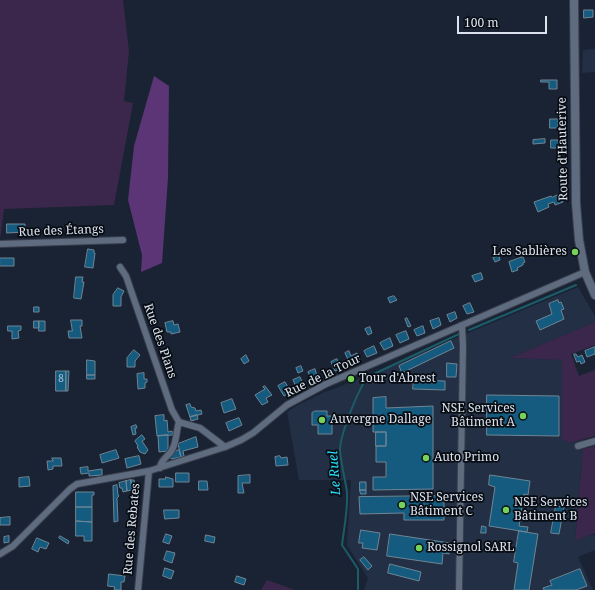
<!DOCTYPE html>
<meta charset="utf-8">
<style>
body{margin:0}
#map{position:relative;width:595px;height:590px;overflow:hidden;background:#1a2334;font-family:"Noto Serif",serif}
canvas{display:block}
.scale{position:absolute;left:457px;top:16px;width:90px;height:18px;box-sizing:border-box;border:2px solid #dce3ee;border-top:0;padding-left:5px;font-size:12px;line-height:14px;white-space:nowrap;color:#dce3ee;-webkit-text-stroke:3px #080d14;paint-order:stroke}
</style>
<div id="map">
<canvas width="595" height="590"></canvas>
<div class="scale">100 m</div>
</div>
<script>
const c = document.querySelector('canvas').getContext('2d');
c.lineJoin = 'round';
function paint(path, color) { c.fillStyle = color; c.fill(path, 'evenodd'); }
function stroke(path, color, width, dash) { c.strokeStyle = color; c.lineWidth = width; c.lineCap = dash ? 'butt' : 'round'; c.setLineDash(dash || []); c.stroke(path); }
function drawText(font, color, halo, rows, align = 'center') {
  c.font = font + ' "Noto Serif",serif'; c.lineWidth = 3.5; c.setLineDash([]); c.textBaseline = 'middle'; c.strokeStyle = halo; c.fillStyle = color; for (const [text, x, y, turn = 0] of rows) {
    c.save(); c.translate(x, y); c.rotate((+turn || 0) * Math.PI / 180); c.textAlign = isNaN(turn) ? turn : align; if (halo) c.strokeText(text, 0, 0); c.fillText(text, 0, 0); c.restore();
  }
}
paint(new Path2D(`
 M595 49V72L582 73 583 50Z
 M578 287 595 316V322L511 358 563 360 562 439 569 443 584 439 575 540 594 534 595 537V550L578 557 593 590H364L368 578 347 545 351 480H299L287 412 298 405 325 392 339 387Z`), '#222f44');
paint(new Path2D(`
 M0 0H123L129 51 124 101 133 103 114 205 4 209 0 240Z
 M595 322V345L571 354 579 376 595 370V436L569 443 562 439V360L510 358Z
 M595 446V533L575 541 583 449Z
 M267 580 295 590H261Z`), '#3c274c');
paint(new Path2D(`
 M154 76 169 86 168 178 162 263 141 272 142 255 128 200 134 146Z`), '#5b3575');
stroke(new Path2D(`
 M469 330 576 285
 M376 373 459 334
 M358 590V569L342 545C344 528 348 510 347 492 345 478 341 464 340 450 340 435 358 390 367 378`), '#1b5c68', 2);
const building = new Path2D(`
 M584 10H593V17L584 18Z
 M541 80H557V89H549V82H541Z
 M550 119H558V128H550Z
 M545 139V143L533 144V140Z
 M551 140H558L559 148H551Z
 M560 194 563 202 555 205 554 202 548 204 549 207 538 212 534 202 551 196 552 197Z
 M7 224H25V232L7 233Z
 M88 249 94 250V253H95L93 268 85 267Z
 M499 256 500 260 495 262 493 258Z
 M523 257 525 262 523 263V265L517 268 518 270 512 272 509 262Z
 M0 258H14V266H0Z
 M481 273 483 279 475 282 472 276Z
 M76 277H83L82 282H84L81 299 74 298Z
 M118 288 124 291 121 297V306H113V295Z
 M394 296 397 300 390 303 388 298Z
 M558 300 559 303 561 302 564 309 561 310 564 319 540 330 536 321 552 314 549 304Z
 M470 303 474 312 467 314 463 306Z
 M34 307H39V312H34Z
 M455 312 457 318 450 322 447 315Z
 M407 318 411 326 408 327 405 319Z
 M439 318 441 325 433 329 430 321Z
 M71 320H82V326H80L82 338H69L68 331H72Z
 M34 321H39V328H34Z
 M39 321H45V331H39Z
 M173 321 174 325 178 324 180 332 171 334V332H167L165 323Z
 M8 326H21V330L18 331 19 338 12 339V331H8Z
 M423 326 425 333 417 336 414 330Z
 M370 327 372 333 368 335 365 329Z
 M406 331 409 339 400 343 396 335Z
 M390 338 393 346 384 350 380 343Z
 M451 341 454 348 402 373 399 366Z
 M374 346 377 353 367 357 364 351Z
 M595 347V354L587 357 585 351Z
 M134 350 140 355 135 361V367H127V358Z
 M349 351 351 356 357 353 360 361 355 363 354 360 349 362 345 353Z
 M574 354H576L578 357 582 355 585 362 581 364 580 361 577 362Z
 M246 355 249 361 244 364 241 359Z
 M337 359 341 369 335 371 331 362Z
 M87 360 95 361V375H87Z
 M447 363 457 364 456 377H447Z
 M301 366 303 371 298 373 296 368Z
 M315 369 318 379 312 381 308 372Z
 M56 371H66V391H56Z
 M66 371H69L68 391H66Z
 M144 373V379H147V382L145 383V388L138 389 137 374Z
 M87 375H95V379H87Z
 M300 377 304 386 297 389 293 380Z
 M414 380 445 381V390L413 389Z
 M285 382 291 392 284 396 278 386Z
 M265 386 272 395 266 398 268 402 262 405 255 395 265 389 263 387Z
 M487 395 559 396V436L487 435Z
 M386 397V408L433 406V489L373 490V477H386V462H376V446H386V432H373V398Z
 M232 399 236 409 224 413 221 403Z
 M190 404 191 407 195 408 196 411 201 410 202 414 190 417 186 405Z
 M315 411H327V416H332V434H318V425H312V413Z
 M164 415V421L167 420 168 432 172 431 173 435 157 436 155 416Z
 M197 415 198 419 191 421 190 417Z
 M239 418 242 425 229 431 226 423Z
 M136 425 137 428H135L136 434 133 435 131 427Z
 M376 432H386V446H376Z
 M142 435 145 439 142 441 148 450 145 454 140 452 137 447 138 446 135 441Z
 M168 435V451L159 452 158 436Z
 M196 437 198 447 183 451 184 456 181 457 178 444Z
 M116 450 119 458 102 463 100 455Z
 M179 450 181 457 171 459 170 456 173 455V452Z
 M139 456 141 464 127 468 125 459Z
 M280 456 281 458 287 457 288 465 276 466 275 457Z
 M52 458H61L62 466H53V469L48 470 47 461H53Z
 M88 467V471L102 469V475L89 476V473L81 474 80 468Z
 M176 473H189V482H176Z
 M250 475V483H242L244 493H238V476Z
 M490 475 530 481 528 495 524 494 519 526 528 527 527 532 489 526 495 487 489 485Z
 M29 477 30 486 19 487V478Z
 M166 477 173 479V487H159V479H165Z
 M131 480 132 490 127 491 126 481Z
 M131 480H134L136 489 132 490Z
 M126 481 127 491 123 492 122 488H120L119 483Z
 M199 481H207L208 490H199Z
 M360 482H366V490H360Z
 M117 485 118 495 119 496 117 498 118 521 114 522 113 486Z
 M360 490H366V494H361Z
 M76 492H94V495H92V507H76Z
 M444 496V520H404V513L360 514 359 497Z
 M556 506 564 507 559 534 551 533Z
 M76 507H92V522L76 521Z
 M164 510H179V518L165 519Z
 M10 517V525H0V518Z
 M76 521 92 522V541H84V536H76Z
 M482 526 486 527V533H481Z
 M361 530 380 533 377 550 362 548 363 543H359Z
 M519 531 538 534 529 590H514L518 563 514 562Z
 M166 534 172 536 169 544 163 542Z
 M390 534 450 543 449 554 443 553 442 564 387 556Z
 M206 535 215 537 214 543 205 541Z
 M9 536V542L4 543V537Z
 M60 536 69 541 68 544 59 538Z
 M37 538 49 543 46 549 40 547 38 552 32 549Z
 M167 551 175 553 172 563 164 560Z
 M364 557 372 566 368 570 360 560Z
 M390 564 421 572 419 581 388 573Z
 M165 568 174 571 171 579 163 576Z
 M580 569 587 586 576 590H544L543 588 552 585 550 581Z
 M109 574 125 576 124 582H121V590H114L115 587 108 586Z
 M237 576 246 579 244 585 235 582Z`);
paint(building, '#155b7f');
stroke(building, '#6e8594', 1);
const minor = new Path2D(`
 M0 244 123 240
 M120 267 126 276 172 410 179 422
 M578 446 595 441
 M160 468C160 460 169 456 172 450 177 441 176 431 179 422L200 428 225 447
 M0 554 13 546 70 489 77 484 149 471 225 447 241 440 253 433 287 405 326 384 585 272
 M138 590 149 471
 M459 590 463 346 462 325`);
const secondary = new Path2D(`
 M574 0 576 203 579 240 585 272 595 295`);
stroke(minor, '#39404e', 8);
stroke(secondary, '#39404e', 10);
stroke(minor, '#5f6b7e', 6);
stroke(secondary, '#5f6b7e', 8);
for (const [x, y, r, color] of [
 [575,252,4,"#76d25a"],
 [351,379,4,"#76d25a"],
 [523,416,4,"#76d25a"],
 [322,420,4,"#76d25a"],
 [426,458,4,"#76d25a"],
 [402,505,4,"#76d25a"],
 [506,510,4,"#76d25a"],
 [419,548,4,"#76d25a"]
]) { const dot = new Path2D(); dot.arc(x, y, r, 0, 2 * Math.PI); c.fillStyle = color; c.fill(dot); stroke(dot, '#080d14', 1.5); }
drawText('10px', '#aac1d2', null, [
 ["8",61,379]
]);
drawText('12px', '#dce3ee', '#080d14', [
 ["Route d'Hauterive",563,149,-91],
 ["Rue des Étangs",61,231,-2],
 ["Rue des Plans",160,341,71],
 ["Rue de la Tour",323,376,-26],
 ["Rue des Rebates",132,529,-85]
]);
drawText('12px', '#dce3ee', '#080d14', [
 ["Les Sablières",567,252,"right"],
 ["Tour d'Abrest",359,379],
 ["NSE Services",515,409,"right"],
 ["Bâtiment A",515,423,"right"],
 ["Auvergne Dallage",330,420],
 ["Auto Primo",434,458],
 ["NSE Services",410,498],
 ["Bâtiment C",410,512],
 ["NSE Services",514,503],
 ["Bâtiment B",514,517],
 ["Rossignol SARL",427,548]
], 'left');
drawText('italic 13px', '#27e0fd', '#080d14', [
 ["Le Ruel",335,473,-94]
]);
</script>
